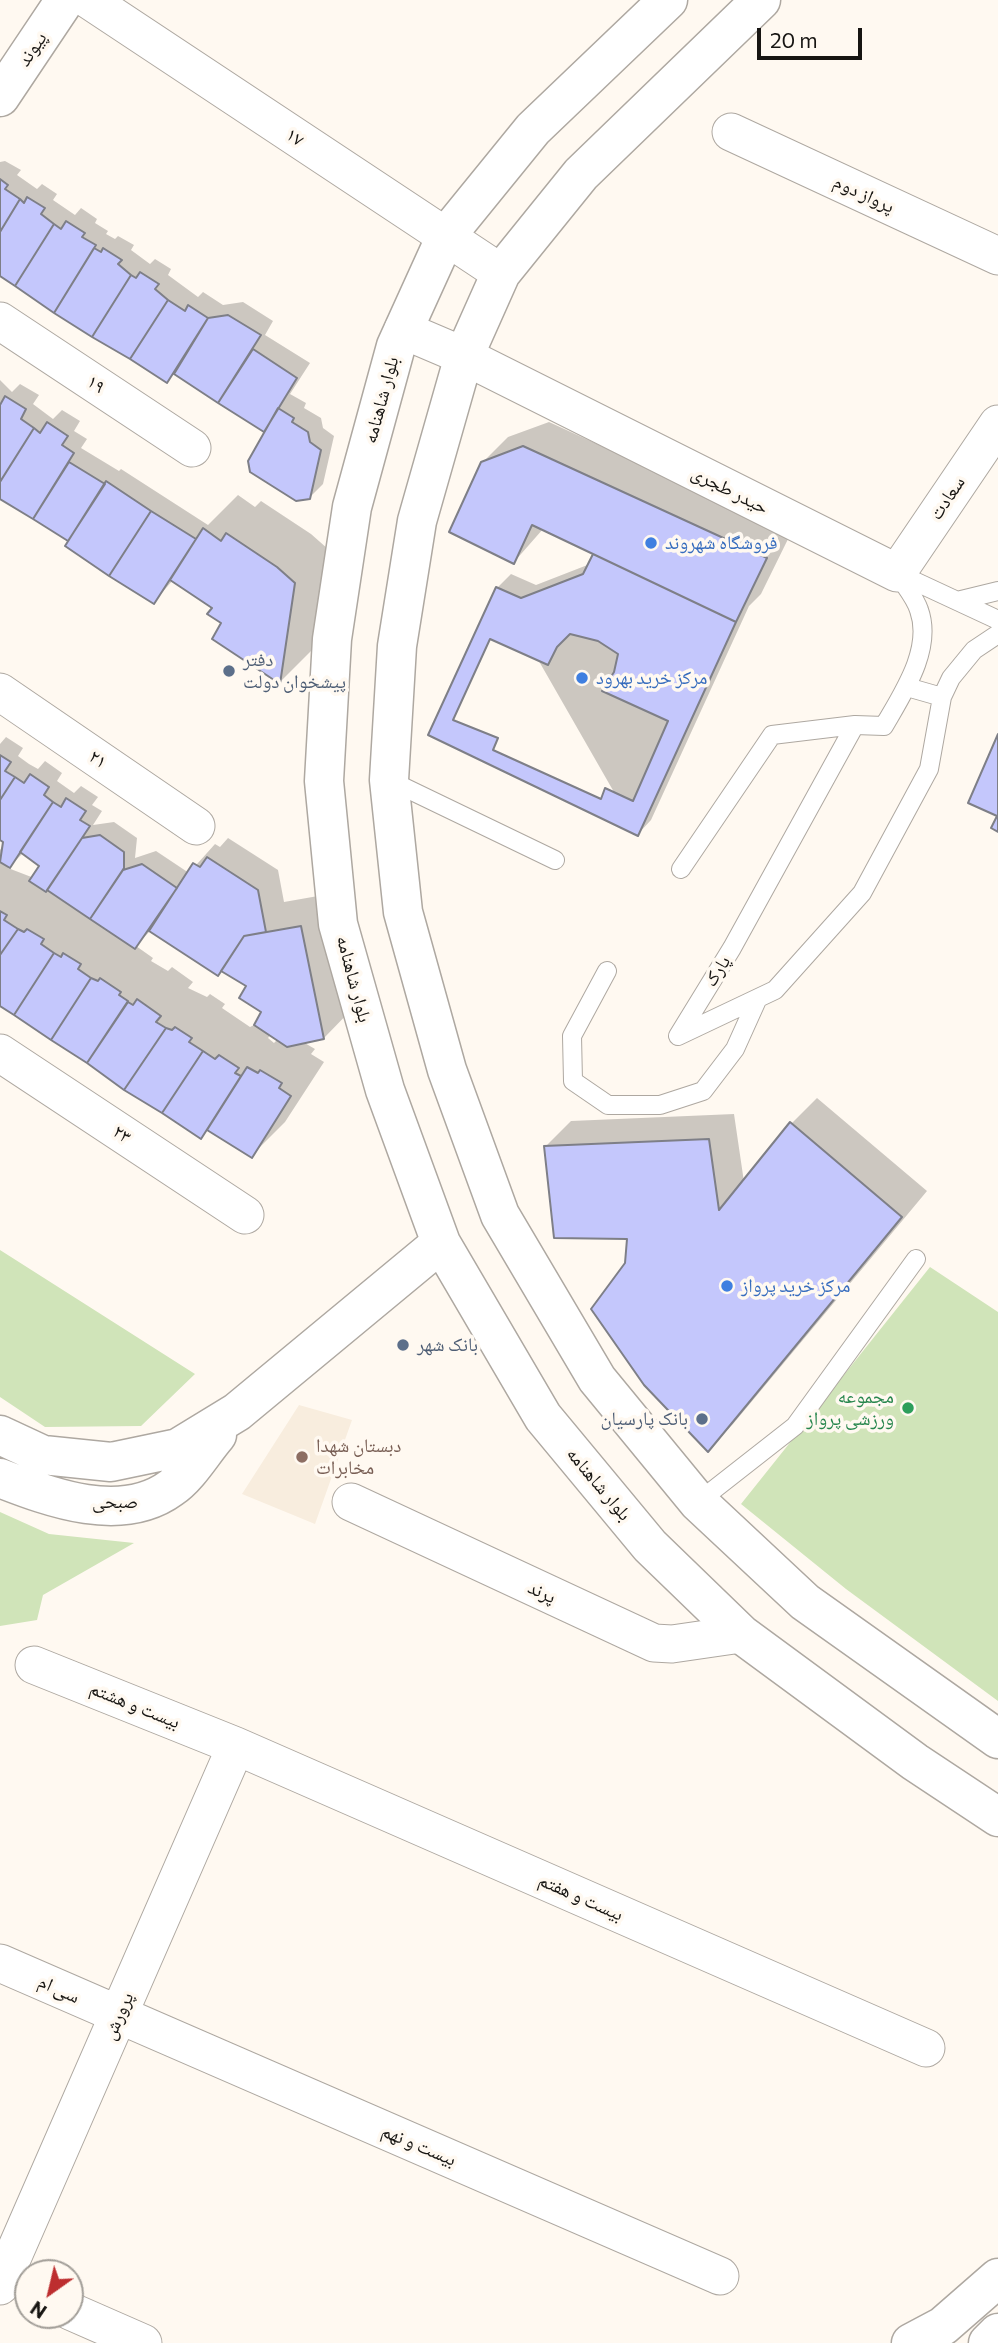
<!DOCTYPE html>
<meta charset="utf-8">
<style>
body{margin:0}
#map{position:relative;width:998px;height:2343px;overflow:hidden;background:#fff9f1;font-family:Commissioner,sans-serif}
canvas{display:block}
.north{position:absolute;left:14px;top:2259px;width:70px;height:70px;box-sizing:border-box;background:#fff9f1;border:2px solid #a29e98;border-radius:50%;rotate:214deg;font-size:19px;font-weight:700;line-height:28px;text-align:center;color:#171512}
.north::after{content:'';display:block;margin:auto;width:24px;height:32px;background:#bd2e2f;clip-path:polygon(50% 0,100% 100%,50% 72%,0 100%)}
.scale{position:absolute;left:757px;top:28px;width:105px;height:32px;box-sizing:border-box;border:4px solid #171512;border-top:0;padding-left:9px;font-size:21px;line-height:24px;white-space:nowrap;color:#171512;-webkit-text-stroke:5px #fff9f1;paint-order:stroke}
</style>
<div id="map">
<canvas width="998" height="2343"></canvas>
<div class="north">N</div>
<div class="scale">20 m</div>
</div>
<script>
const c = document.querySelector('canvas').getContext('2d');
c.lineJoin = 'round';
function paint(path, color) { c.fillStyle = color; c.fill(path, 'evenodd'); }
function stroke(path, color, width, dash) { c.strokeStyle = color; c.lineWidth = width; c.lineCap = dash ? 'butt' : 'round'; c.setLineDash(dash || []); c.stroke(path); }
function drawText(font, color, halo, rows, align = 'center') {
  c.font = font + ' Commissioner,"Noto Naskh Arabic",sans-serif'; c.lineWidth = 7; c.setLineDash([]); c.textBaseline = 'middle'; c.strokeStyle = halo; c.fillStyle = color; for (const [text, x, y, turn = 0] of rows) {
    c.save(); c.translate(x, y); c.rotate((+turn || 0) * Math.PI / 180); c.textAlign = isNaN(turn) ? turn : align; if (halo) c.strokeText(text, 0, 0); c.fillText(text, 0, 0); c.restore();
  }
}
paint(new Path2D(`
 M299 1405 352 1420 315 1524 242 1494Z`), '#f8edde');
paint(new Path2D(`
 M0 1250 195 1374 141 1426 45 1427 0 1397Z
 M930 1267 998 1312V1701L846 1589 741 1504Z
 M0 1512 49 1534 134 1543 43 1595 37 1620 0 1626Z`), '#d0e4b9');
paint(new Path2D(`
 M5 161 21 170 17 175 37 189 42 184 57 194 53 200 75 215 81 208 97 219 95 223 108 231 106 234 115 239 118 236 134 245 131 250 150 264 155 259 171 269 168 275 198 297 203 292 223 305 243 302 273 321 265 335 310 363 290 394 306 403 304 408 321 418 323 428 334 436 323 484 309 498 266 432 175 372 166 381 0 274V162Z
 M0 380 12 392 20 384 39 395 33 404 53 419 62 410 80 421 74 431 87 439 81 448 119 471 121 469 208 525 238 495 255 507 261 501 311 534 328 549 314 648 280 682 224 622 215 607 173 580 154 602 71 540 0 495Z
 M549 422 791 533 761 594 749 606 651 820 638 834 497 588 511 574 536 585 590 564 596 554 543 529 514 562 482 463 508 437Z
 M6 737 23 748 18 756 29 764 38 769 45 761 62 773 57 781 74 793 81 786 98 797 92 805 102 811 93 825 114 822 137 838 135 858 156 851 189 873 215 844 220 847 228 838 278 870 284 902 335 893 357 1004 324 1038 303 1042 315 1049 311 1054 324 1062 285 1122 251 1156 208 1129 200 1136 0 1004V850L5 842 0 838V744ZM23 853 41 866 34 878 8 868ZM151 930 248 986 263 1011 256 1024 250 1027 222 1008 225 1004 210 994 207 997 188 988 193 982 172 967 168 971 151 961 153 958 136 946ZM271 1034 278 1039 274 1043 268 1038Z
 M817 1098 927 1191 733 1424 708 1449 627 1264 629 1238 546 1146 571 1121 734 1114 744 1182 791 1124Z`), '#0003');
const building = new Path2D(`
 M0 179 8 185 5 189 20 199 0 232Z
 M27 197 45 208 41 214 54 224 15 286 0 276V232L20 199 24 203Z
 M66 221 85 233 82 237 96 245 54 313 15 286 54 224 61 229Z
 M94 248 101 252 103 248 122 260 118 264 131 275 92 337 54 313Z
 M140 272 159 284 155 289 168 300 130 359 92 337 131 275 136 278Z
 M168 300 185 311 188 305 208 318 167 383 130 359Z
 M228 315 261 335 218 403 174 374 208 318Z
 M253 349 297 378 264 432 218 403Z
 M5 396 26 409 21 419 34 428 0 482V405Z
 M278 408 294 418 292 422 308 432 310 442 321 450 310 499 296 501 250 472 248 461Z
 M47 422 68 436 62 445 74 453 33 519 0 499V482L34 428 40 433Z
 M523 446 767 558 736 622 532 525 514 564 449 532 481 462Z
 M69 462 105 484 68 541 33 519Z
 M106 481 151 511 109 576 65 546Z
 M151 511 196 539 154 604 109 576Z
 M203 528 221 541 226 533 277 567 295 583 280 684 212 639 221 623 207 614 212 608 170 580Z
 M593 554 736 622 638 836 428 735 496 587 521 598 583 574Z
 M570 634 598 641 618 654 614 672 602 691 668 721 633 801 605 788 601 799 493 750 498 738 453 720 490 639 548 665 557 647Z
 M998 734V832L991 828 997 816 968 803Z
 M0 755 11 762 5 771 15 777 0 800Z
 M30 774 49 787 44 795 53 802 10 868 0 862 3 842 0 840V800L15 777 24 783Z
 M66 798 86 811 80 820 90 826 46 892 29 881 39 866 20 852 53 802 61 807Z
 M100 835 124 852V868L90 919 47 890 82 838Z
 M207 857 258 890 266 932 244 936 218 976 149 931 193 863 200 867Z
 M142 864 177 888 135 949 90 919 123 870Z
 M0 911 7 915 4 920 18 929 0 955Z
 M301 926 324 1039 287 1047 254 1025 261 1012 239 998 246 986 221 971 244 936Z
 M18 929 24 932 27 929 44 939 41 944 54 953 14 1015 0 1006V955Z
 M54 953 61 957 63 953 81 964 78 969 91 978 51 1040 14 1015Z
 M91 978 98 981 100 978 121 992 119 995 128 1001 87 1063 51 1040Z
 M137 999 161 1016 156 1022 166 1028 124 1090 87 1063 128 1002 133 1005Z
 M175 1027 192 1038 189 1042 203 1051 162 1113 124 1090 166 1028 172 1030Z
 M203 1051 215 1059 219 1055 239 1068 235 1073 241 1076 201 1139 162 1113Z
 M247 1067 258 1073 260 1070 282 1083 279 1088 291 1096 252 1158 207 1130Z
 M790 1122 902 1217 708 1452 644 1385 591 1309 625 1263 627 1239 554 1238 544 1146 709 1139 719 1210Z`);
paint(building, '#c4c7fc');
stroke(building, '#7e7f87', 2);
const lane = new Path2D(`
 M897 573 998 620
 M957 601 998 591
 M907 687 942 697
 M855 725 884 726C903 693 933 649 919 610 915 597 904 585 897 573
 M389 780 555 860
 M681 869 772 735 855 725 732 948 678 1036 775 990 862 893 929 769 942 697 951 678 974 650 998 634
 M607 971 572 1036 573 1081 608 1105H660L703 1091 735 1049 758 998
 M698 1502 795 1426 916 1259`);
const street = new Path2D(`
 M89 0 501 273
 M731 132 998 256
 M0 321 192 448
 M403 330 464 356 897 573 998 424
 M0 692 196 826
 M0 1053 245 1215
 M351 1502 654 1643 672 1644 741 1634
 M34 1665 236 1746 926 2048
 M0 1963 720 2276
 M0 2286 236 1746
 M70 2311 143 2343`);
const secondary = new Path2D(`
 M668 0 533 129 446 236 396 346 352 507 332 639 324 781 338 924 385 1090 441 1243 543 1417 650 1546 741 1634 915 1762 998 1817
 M761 0 581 174 501 273 464 356 417 521 397 646 389 780 403 912 447 1070 500 1215 597 1379 698 1502 805 1602 998 1739
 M0 97 65 0
 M0 1435 43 1455 111 1462 178 1448 237 1412 441 1243
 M0 1478C51 1498 122 1524 171 1488 189 1476 203 1451 217 1435
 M911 2343 943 2326 998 2278
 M988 2343 998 2333`);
stroke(lane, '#aea8a1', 20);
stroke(street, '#aea8a1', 39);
stroke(secondary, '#aea8a1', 41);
stroke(lane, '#fff', 18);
stroke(street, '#fff', 37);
stroke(secondary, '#fff', 38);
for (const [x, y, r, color] of [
 [651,543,7,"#3f7fe0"],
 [229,671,7,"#5c6f8a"],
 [582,678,7,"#3f7fe0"],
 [727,1286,7,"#3f7fe0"],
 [403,1345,7,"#5c6f8a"],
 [908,1408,7,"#2e9e5b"],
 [702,1419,7,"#5c6f8a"],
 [302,1457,7,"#8d6e63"]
]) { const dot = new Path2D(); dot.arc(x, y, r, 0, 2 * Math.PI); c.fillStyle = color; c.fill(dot); stroke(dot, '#fff9f1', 2.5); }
drawText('19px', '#171512', '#fff9f1', [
 ["پیوند",32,49,-56],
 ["۱۷",295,137,34],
 ["پرواز دوم",864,194,25],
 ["۱۹",96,384,34],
 ["بلوار شاهنامه",381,400,-75],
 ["حیدر طجری",730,490,27],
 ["سعادت",947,498,-56],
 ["۲۱",98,759,34],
 ["پارک",717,971,-58],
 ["بلوار شاهنامه",354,979,75],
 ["۲۳",122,1134,34],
 ["بلوار شاهنامه",599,1484,50],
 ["صبحی",115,1502],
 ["پرند",542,1592,25],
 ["بیست و هشتم",135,1705,22],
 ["بیست و هفتم",581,1897,24],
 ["سی ام",59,1989,24],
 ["پرورش",118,2016,-66],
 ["بیست و نهم",419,2145,23]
]);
drawText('19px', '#366cbe', '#fff9f1', [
 ["فروشگاه شهروند",665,543],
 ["مرکز خرید بهرود",596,678],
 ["مرکز خرید پرواز",741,1286]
], 'left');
drawText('19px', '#4e5e75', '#fff9f1', [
 ["دفتر",243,660],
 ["پیشخوان دولت",243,682],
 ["بانک شهر",417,1345],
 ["بانک پارسیان",688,1419,"right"]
], 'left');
drawText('19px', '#27864d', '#fff9f1', [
 ["مجموعه",894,1397],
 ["ورزشی پرواز",894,1419]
], 'right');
drawText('19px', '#785e54', '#fff9f1', [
 ["دبستان شهدا",316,1446],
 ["مخابرات",316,1468]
], 'left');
</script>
